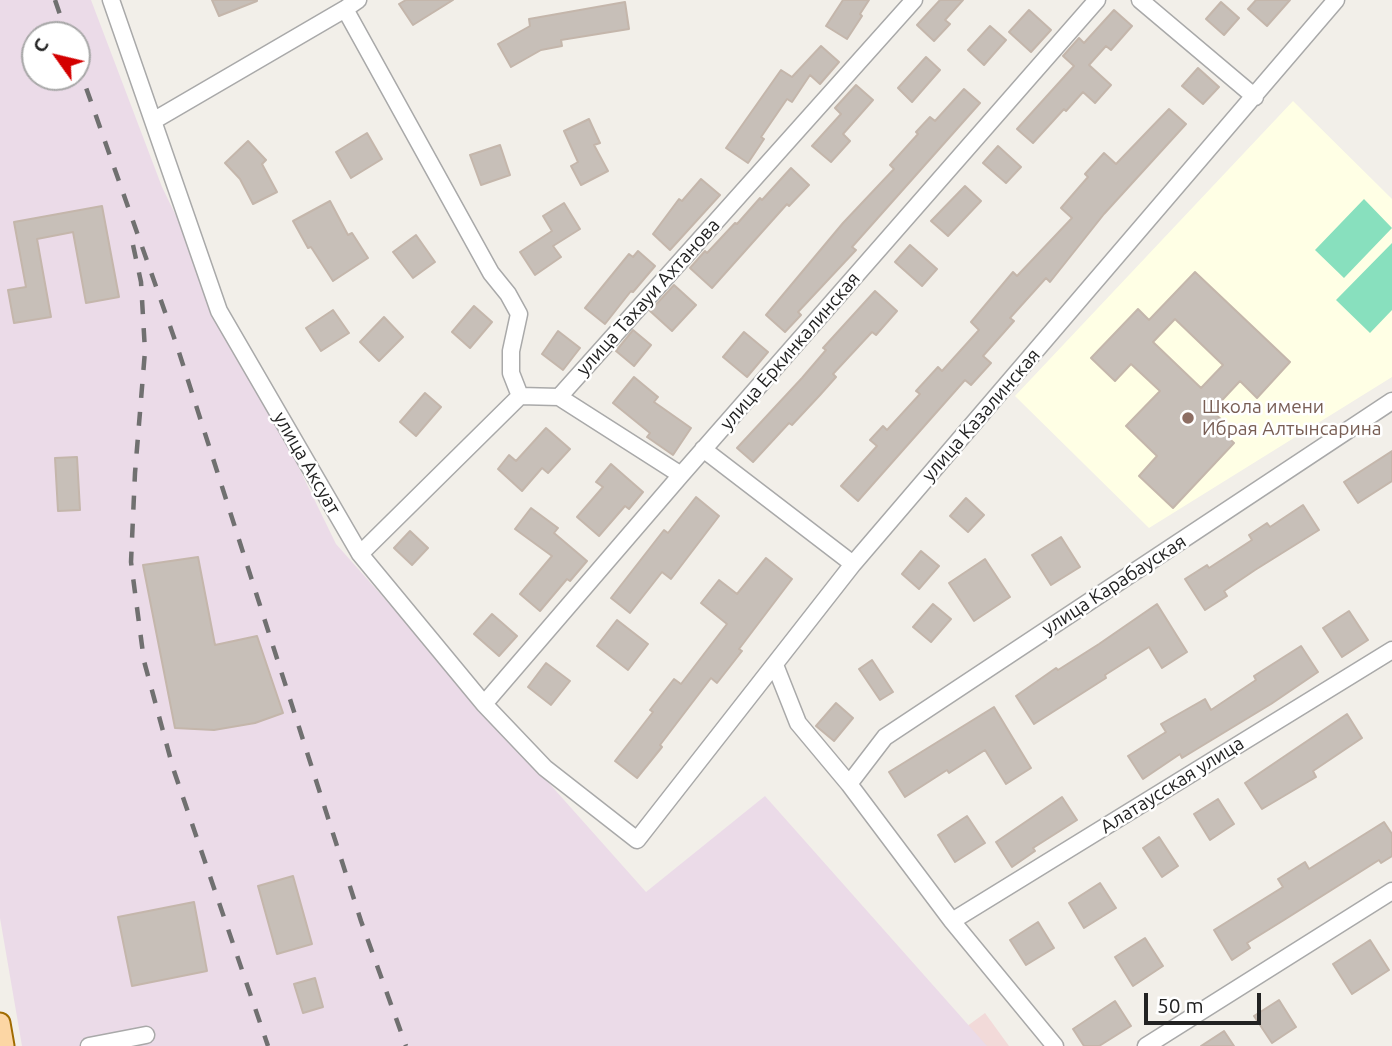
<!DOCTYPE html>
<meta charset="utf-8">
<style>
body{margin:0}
#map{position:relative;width:1392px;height:1046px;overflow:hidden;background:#f2efe9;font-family:Ubuntu,sans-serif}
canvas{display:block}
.north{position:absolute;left:21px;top:21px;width:70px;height:70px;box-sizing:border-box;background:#fff;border:2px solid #a7a7a7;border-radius:50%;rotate:304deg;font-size:19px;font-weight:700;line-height:28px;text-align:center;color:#222}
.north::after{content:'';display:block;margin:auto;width:24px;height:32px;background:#d40000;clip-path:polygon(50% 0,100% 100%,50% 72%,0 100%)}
.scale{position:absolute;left:1144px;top:993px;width:117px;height:32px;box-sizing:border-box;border:4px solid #222;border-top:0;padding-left:9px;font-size:21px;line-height:24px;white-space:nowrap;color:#222;-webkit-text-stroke:5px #fff;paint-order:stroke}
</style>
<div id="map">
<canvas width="1392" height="1046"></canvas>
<div class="north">С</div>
<div class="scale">50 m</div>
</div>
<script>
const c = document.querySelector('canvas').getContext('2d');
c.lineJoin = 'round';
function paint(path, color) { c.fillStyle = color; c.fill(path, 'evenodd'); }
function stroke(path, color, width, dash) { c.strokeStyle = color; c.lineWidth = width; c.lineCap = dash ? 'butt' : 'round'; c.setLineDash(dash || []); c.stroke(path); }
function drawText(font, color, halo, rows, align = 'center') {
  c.font = font + ' Ubuntu,sans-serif'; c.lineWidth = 5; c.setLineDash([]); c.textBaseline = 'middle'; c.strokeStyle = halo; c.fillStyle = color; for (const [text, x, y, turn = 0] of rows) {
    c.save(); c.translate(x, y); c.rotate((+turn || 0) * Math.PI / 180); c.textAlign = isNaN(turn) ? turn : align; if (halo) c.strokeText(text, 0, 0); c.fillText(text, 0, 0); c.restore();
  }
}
paint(new Path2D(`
 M985 1013 1009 1046H940Z`), '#f2dad9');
paint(new Path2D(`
 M0 0H91L162 187 336 544 646 892 765 796 987 1046H22L0 918ZM35 35H77V77H35Z`), '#ebdbe8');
paint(new Path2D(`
 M1293 101 1392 199V377L1149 528 1015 396Z`), '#ffffe5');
paint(new Path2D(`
 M1364 199 1392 228 1344 278 1315 250Z
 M1392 243V310L1370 333 1336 300Z`), '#88e0be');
const building = new Path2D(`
 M212 0H257V1L219 16Z
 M406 0H453L413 25 399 4Z
 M843 0H869L860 14 862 16 847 39 826 26Z
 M940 0H963L945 20 950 24 934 41 917 25Z
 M1256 0H1290L1267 26 1248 9Z
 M625 2 629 29 561 40 562 46 541 50 511 67 498 44 530 26 529 19Z
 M1221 2 1239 18 1224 35 1206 19Z
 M1029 10 1051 30 1031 52 1009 32Z
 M1114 10 1132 26 1111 50 1106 46 1089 65 1111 85 1095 103 1083 92 1066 111 1064 109 1033 143 1017 129 1074 66 1063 56 1079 38 1084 43Z
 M990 26 1006 40 984 65 968 50Z
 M821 46 839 62 820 84 810 75 792 102 787 99 761 137 764 139 748 163 726 148 781 70 792 77Z
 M926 57 940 70 912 102 898 88Z
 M1198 68 1219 87 1203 104 1182 86Z
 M856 85 873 100 843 134 850 141 831 162 812 146 841 114 835 108Z
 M964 89 980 103 852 247 856 250 798 312 801 315 785 332 766 315 843 223 894 169 890 165 918 134 916 132 930 117 935 121Z
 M1169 109 1186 124 1104 214 1050 282 1046 278 1010 318 1014 321 983 356 991 363 971 385 965 380 858 501 841 486 877 446 870 440 883 426 887 430 920 394 916 391 938 367 942 371 979 330 971 322 1013 272 1017 276 1072 218 1061 208 1088 177 1085 174 1104 153 1116 164Z
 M589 119 600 143 594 145 608 171 581 185 571 166 578 162 564 131Z
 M367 133 382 159 351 178 336 152Z
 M248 141 266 160 262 164 277 192 253 204 240 179 225 163Z
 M500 145 510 175 481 185 470 155Z
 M998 146 1021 167 1006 183 983 163Z
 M791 168 809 185 789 206 787 204 712 288 690 268 705 251 707 253 735 223 737 224 760 198 762 200Z
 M701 179 720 195 670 250 653 234 679 199 682 201Z
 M965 186 981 201 948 236 931 221Z
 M330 201 348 235 352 233 368 258 333 281 311 247 308 248 293 221Z
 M564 203 580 229 553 246 561 257 535 275 520 252 552 231 543 216Z
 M102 206 119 297 86 303 73 232 37 239 51 317 14 323 8 290 26 287 14 222Z
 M416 235 435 262 413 278 393 252Z
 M910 245 937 269 922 286 895 262Z
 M638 251 655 266 633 292 631 291 605 324 585 308 629 254 633 257Z
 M1195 272 1290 362 1257 398 1240 381 1212 411 1224 422 1218 428 1234 443 1173 508 1139 476 1157 456 1126 426 1160 391 1131 364 1115 381 1091 358 1138 309 1149 320ZM1175 319 1223 365 1201 388 1153 342Z
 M674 285 696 305 672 331 650 311Z
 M875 291 897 311 876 335 872 332 833 374 836 377 820 395 792 425 789 423 753 462 737 448 802 378 826 350 823 348Z
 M474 306 492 322 470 348 452 332Z
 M333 310 349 333 321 351 306 328Z
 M384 317 403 337 379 361 360 342Z
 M633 330 651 345 634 366 616 351Z
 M558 331 580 348 563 370 542 354Z
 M744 332 768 352 747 377 723 357Z
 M634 377 658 397 654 402 691 428 673 455 647 437 650 433 613 403Z
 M425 393 441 407 416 436 400 422Z
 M546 428 570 449 548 473 542 468 522 491 498 469 509 455 516 461Z
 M1392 451V481L1358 503 1344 482Z
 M77 457 80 510 58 511 55 458Z
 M611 464 643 492 629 509 625 506 599 536 577 517 603 487 596 482Z
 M696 497 719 516 671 579 662 572 630 613 611 598 664 530 668 533Z
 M966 498 984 515 968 532 950 516Z
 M1303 505 1319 530 1255 570 1224 591 1227 596 1205 610 1185 579 1207 565 1209 568 1252 540 1249 535 1267 523 1270 527Z
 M531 508 558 528 554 533 587 561 570 581 567 579 540 611 520 594 552 556 515 529Z
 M410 531 428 548 412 565 394 548Z
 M1061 537 1080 567 1051 585 1032 555Z
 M921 551 939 566 919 589 902 574Z
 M198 557 215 645 257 636 283 713 255 723 214 730 175 728 143 565Z
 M766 558 792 579 739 649 742 651 717 683 711 678 660 745 662 747 637 778 615 761 653 712 650 710 674 679 681 684 727 624 701 603 719 580 737 594Z
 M985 559 1010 597 974 621 949 583Z
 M933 604 951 619 931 642 913 627Z
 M1157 604 1187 652 1162 668 1149 647 1105 675 1106 678 1034 724 1016 696 1056 668 1058 670 1099 644Z
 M1349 611 1368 640 1342 657 1323 628Z
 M492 614 517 636 499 656 474 634Z
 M617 620 648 644 628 670 597 646Z
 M1301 646 1318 672 1271 704 1182 758 1180 754 1143 779 1128 756 1166 732 1161 724 1205 699 1211 710 1256 680 1254 676Z
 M872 660 893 692 880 700 859 669Z
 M546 663 570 681 551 705 528 687Z
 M836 703 853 718 834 741 816 726Z
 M994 707 1031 768 1006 784 985 750 949 773 947 770 905 797 889 772Z
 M1347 714 1362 738 1313 771 1316 777 1262 809 1245 783Z
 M1062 797 1077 820 1033 848 1035 851 1012 867 996 842Z
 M1218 799 1234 824 1210 840 1194 814Z
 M967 816 985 843 955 862 938 835Z
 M1384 822 1392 834V856L1381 863 1379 860 1284 920 1247 943 1250 948 1232 960 1214 930 1283 887 1278 879 1305 862 1309 869Z
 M1159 837 1178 866 1162 877 1143 848Z
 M293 876 312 944 277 954 258 886Z
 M1100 883 1116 908 1084 928 1069 903Z
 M194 902 207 971 132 986 118 917Z
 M1038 922 1054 948 1026 965 1010 940Z
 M1145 938 1163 966 1133 986 1115 957Z
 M1370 940 1389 970 1352 994 1333 964Z
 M315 978 323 1007 303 1013 294 984Z
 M1279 1000 1296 1027 1272 1043 1254 1016Z
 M1115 1001 1131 1026 1099 1046H1084L1073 1029Z
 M1224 1031 1234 1046H1201Z`);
paint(building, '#c7bfb8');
stroke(building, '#c4b6ab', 2);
const minor = new Path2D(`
 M111 0 219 311 360 554 484 704 545 768 637 840 853 564 1336 0
 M358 0 345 9 491 273 508 294 519 314 511 351V373L520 396
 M1140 0 1255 97
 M153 121 345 9
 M559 397 681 475
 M703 449 853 564
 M360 554 520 396 559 397 914 0
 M775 665 798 723 849 784 952 921 1055 1046
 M484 704 681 475 1097 0
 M849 784 885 737 1392 401
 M952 921 1392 650
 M89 1046 146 1035
 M1146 1046 1392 891`);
const major = new Path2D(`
 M0 1023 4 1046`);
stroke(minor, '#a9a9a9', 19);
stroke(major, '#a06b00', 23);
stroke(minor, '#fff', 16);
stroke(major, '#fcd6a4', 19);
stroke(new Path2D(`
 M55 0 67 35
 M77 62 177 346 361 921 406 1046
 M133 245 141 282 145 351 135 473 131 562 144 661 173 768 268 1046`), '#707070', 4.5, [14, 14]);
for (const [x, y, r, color] of [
 [1188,418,7,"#8d6e63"]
]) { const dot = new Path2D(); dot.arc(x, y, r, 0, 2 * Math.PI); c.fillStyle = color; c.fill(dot); stroke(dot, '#fff', 2.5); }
drawText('19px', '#222', '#fff', [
 ["улица Тахауи Ахтанова",648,297,-48],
 ["улица Еркинкалинская",790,351,-49],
 ["улица Казалинская",981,415,-49],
 ["улица Аксуат",307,463,60],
 ["улица Карабауская",1114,585,-33],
 ["Алатаусская улица",1172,785,-32]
]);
drawText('19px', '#785e54', '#fff', [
 ["Школа имени",1202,407],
 ["Ибрая Алтынсарина",1202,429]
], 'left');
</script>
